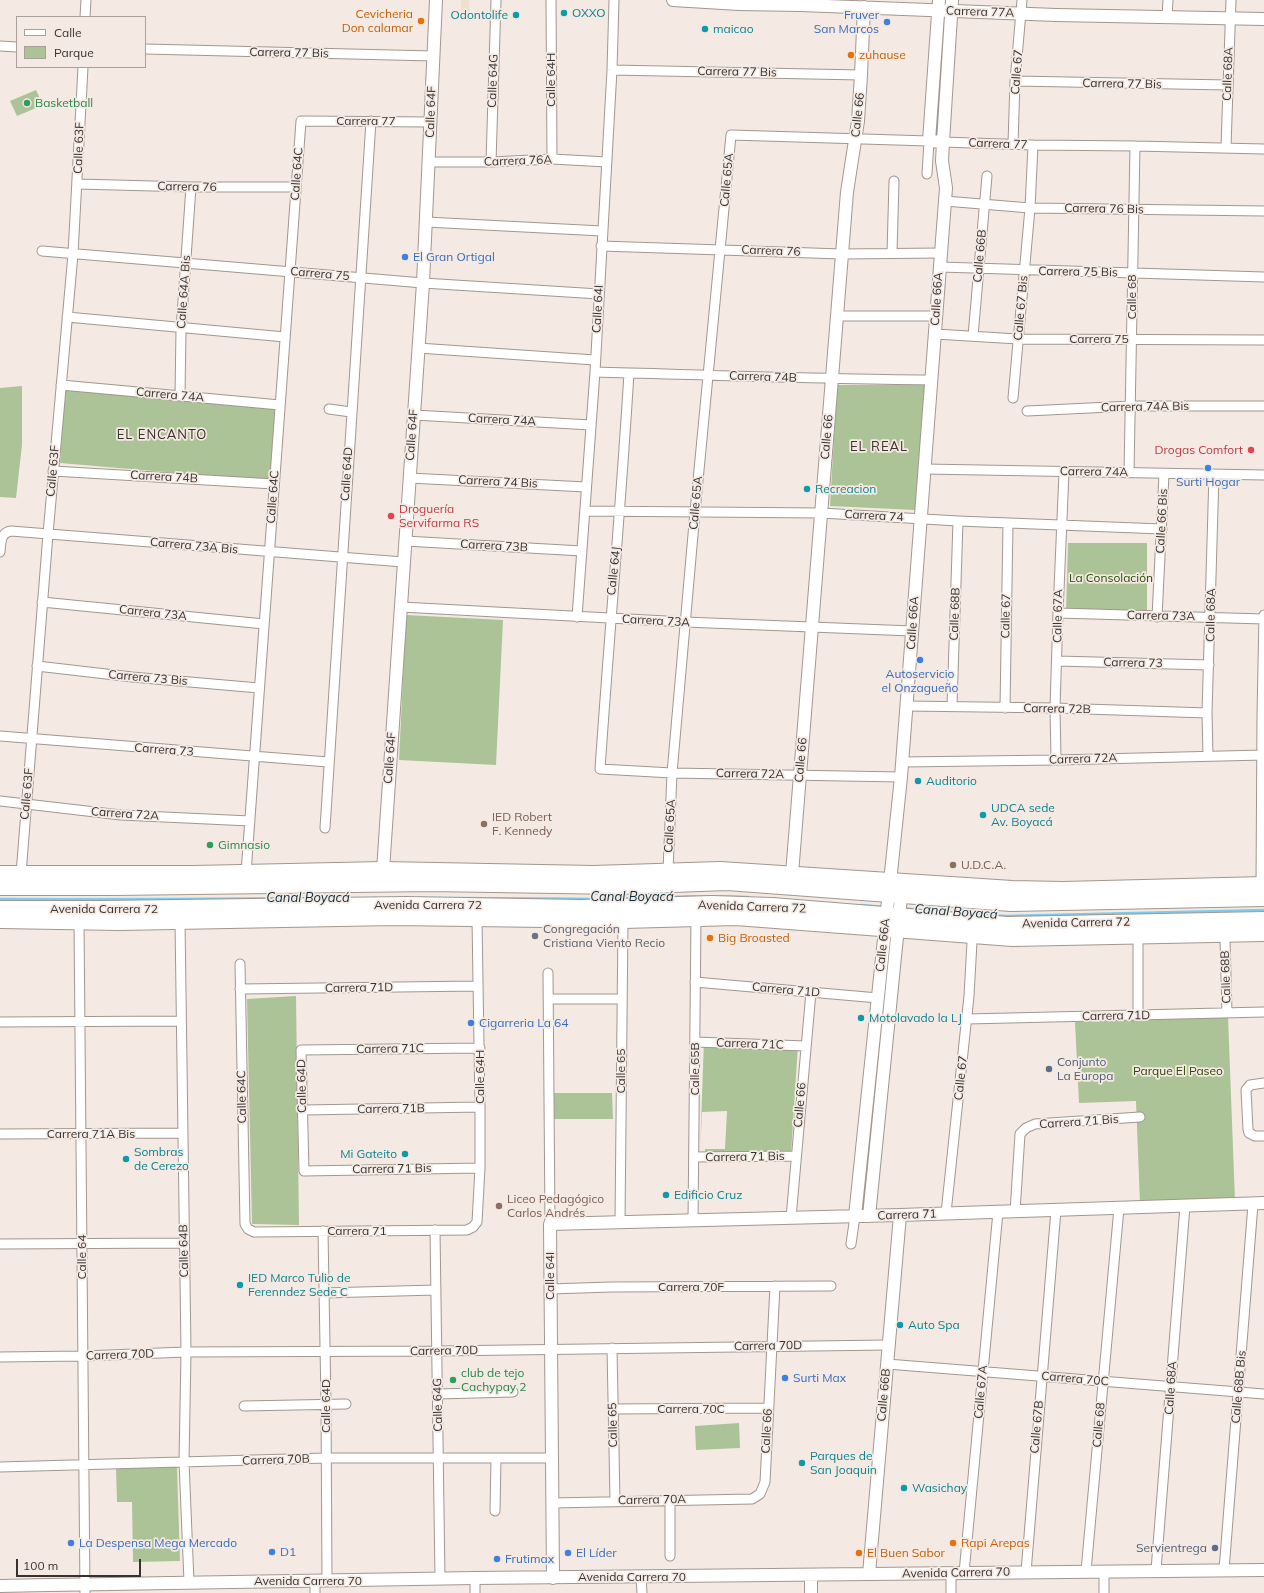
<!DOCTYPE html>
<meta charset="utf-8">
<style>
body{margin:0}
#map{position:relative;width:1264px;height:1593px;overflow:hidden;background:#f5eae3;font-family:Mulish,sans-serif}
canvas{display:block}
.legend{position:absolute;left:16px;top:16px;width:130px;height:52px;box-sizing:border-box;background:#f5eae3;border:1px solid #a9a09b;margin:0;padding:5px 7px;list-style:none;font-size:12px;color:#373230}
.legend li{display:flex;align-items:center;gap:8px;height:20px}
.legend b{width:20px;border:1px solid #a9a09b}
.scale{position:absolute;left:16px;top:1559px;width:125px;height:18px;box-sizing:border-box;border:2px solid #373230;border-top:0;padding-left:5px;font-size:12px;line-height:14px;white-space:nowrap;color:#373230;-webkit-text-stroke:3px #f5eae3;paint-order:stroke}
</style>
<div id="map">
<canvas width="1264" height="1593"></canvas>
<ul class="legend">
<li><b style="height:5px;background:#fff"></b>Calle</li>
<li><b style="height:11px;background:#abc397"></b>Parque</li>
</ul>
<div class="scale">100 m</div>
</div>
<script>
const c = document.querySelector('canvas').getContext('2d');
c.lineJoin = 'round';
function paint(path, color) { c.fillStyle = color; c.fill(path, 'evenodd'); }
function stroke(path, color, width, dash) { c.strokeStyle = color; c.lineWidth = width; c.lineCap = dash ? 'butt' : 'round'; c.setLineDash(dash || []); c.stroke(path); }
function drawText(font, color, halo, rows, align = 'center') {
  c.font = font + ' Mulish,sans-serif'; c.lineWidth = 3.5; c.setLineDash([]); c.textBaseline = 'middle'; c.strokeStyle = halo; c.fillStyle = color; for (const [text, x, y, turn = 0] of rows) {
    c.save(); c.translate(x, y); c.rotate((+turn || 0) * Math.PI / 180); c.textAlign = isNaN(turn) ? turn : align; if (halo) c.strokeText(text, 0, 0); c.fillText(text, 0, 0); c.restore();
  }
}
paint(new Path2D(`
 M461 0H469L470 21H461Z`), '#ece1cd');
paint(new Path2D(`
 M36 90 43 105 17 116 10 101Z
 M837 385H926L915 510 830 506Z
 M22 386V445L16 498 0 497V388Z
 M65 390 277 407 271 481 60 463Z
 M1068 543H1147V615L1066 612Z
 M406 615 503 620 496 765 399 760Z
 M296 996 299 1225 252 1224 247 999Z
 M1228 1017 1235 1201 1140 1204 1136 1101 1079 1103 1075 1022Z
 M704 1039 798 1045 791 1154 706 1156 705 1149H725L727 1111 702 1112 700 1153Z
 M553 1093H612L613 1119H554Z
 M739 1423 740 1448 696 1450 695 1426Z
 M177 1467 180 1561 133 1562 132 1502H117L116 1468Z`), '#abc397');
stroke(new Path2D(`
 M0 899C198 900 396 896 594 899 646 899 697 894 748 897
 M861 905 884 907
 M903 908 928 911
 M943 912 1006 916 1264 910`), '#7cccf0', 2.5);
const street = new Path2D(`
 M551 0 552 159
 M85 17 86 0
 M1167 17 1168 0
 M0 46 17 47
 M145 49 433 56
 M612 70 861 75
 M1015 81 1228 85
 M943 142 1033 145 1135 146 1264 149
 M1013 144 1015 81 1022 0
 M1226 147 1231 0
 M429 162H491L552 159 607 162
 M491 162 496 0
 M77 184 191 187H296
 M945 201 1030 208 1264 211
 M426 222 602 231
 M601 246 842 254 941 253
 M42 251 423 283 599 294
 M892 253 894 181
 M940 267 1264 277
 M837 316H936
 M67 317 285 337
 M935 334 1018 339 1264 340
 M973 336 987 176
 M418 348 595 360
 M595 372C707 375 819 379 931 380
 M629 373C621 505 609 637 600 769L672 773 901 777
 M61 385 280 405
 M180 396 181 329 191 187
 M1013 398 1030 208 1033 145
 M329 409 351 412
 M1027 411 1131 406H1264
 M414 415 591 425
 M924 469 1264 475
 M53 471 274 484
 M1129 473 1135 146
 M409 478 586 487
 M585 511 821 513 958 521 1162 529
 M405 541 582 551
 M0 552C1 543 0 533 11 531L403 562
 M42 602 264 624
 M401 607 685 622 912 631
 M1058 613 1264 619
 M577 617 595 372 612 70 614 0
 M1157 617 1164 474
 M1057 661 1209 665
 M37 666 132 677 259 688
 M906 706 1055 708 1207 713
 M952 706 958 521
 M1005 708 1008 523
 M0 736 328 762
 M1208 756 1207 713 1214 474
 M1056 760 1055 708 1058 613 1064 472
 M902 762 1056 760 1264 755
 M0 801 121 815 250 821
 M325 828 371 121
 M668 871 672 773 695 512 731 135 929 141 927 174
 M246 873 301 121 431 122
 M21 874 48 534 73 254 83 67
 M1261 886 1262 716 1264 615
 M79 921 85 1593
 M180 921 186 1352 184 1462 189 1582
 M1138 935V1015
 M1225 940 1227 1013
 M240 964 245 1224 248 1229 254 1232 467 1230 473 1227 477 1222 480 1168V1107L477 919
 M548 973 550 1224
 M695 982 878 998
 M240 989 478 986
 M548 999H622
 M967 1019 1264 1012
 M0 1022 181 1021
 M695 1042 806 1046
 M1264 1083 1250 1085 1246 1090 1248 1129 1249 1133 1255 1136H1264
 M303 1110 480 1107
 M0 1134 183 1133
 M694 1157 796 1156
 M480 1168 304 1171 301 1050 480 1048
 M1015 1212 1020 1134 1026 1128 1035 1124 1140 1117
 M946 1213 969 996 972 942
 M791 1218 811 992
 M693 1221 696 917
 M620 1222 623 920
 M435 1230 440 1579
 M323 1231 326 1404 327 1581
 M0 1244 184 1243
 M851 1244 855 1216
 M550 1289 611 1287 831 1286
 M323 1293 436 1290
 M612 1348 615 1501
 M0 1357 83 1356 186 1352 437 1351 888 1345
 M887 1364 1264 1394
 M438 1394 513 1392
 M244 1406 346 1404
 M613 1409 768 1408
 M0 1467 326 1458H552
 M552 1503 752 1499 760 1494 765 1482 775 1286
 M495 1511 496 1458
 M670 1556V1500
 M1156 1570 1185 1206
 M1224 1570 1253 1204
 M1086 1571 1119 1208
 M1104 1571V1593
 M1026 1572 1056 1210
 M951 1573V1593
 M964 1573 998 1212
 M641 1577 642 1593
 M475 1578V1593
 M315 1581V1593`);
const secondary = new Path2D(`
 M673 0 739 4 801 5 1056 15 1264 19
 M939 0 929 141 943 142
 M383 870 423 283 436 0
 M792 874 847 192 858 121 861 75 864 7
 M855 1216 901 777 946 188 942 161 943 142 952 0
 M869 1216 902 887
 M869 1574 900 1215
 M811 1575V1593
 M553 1578 550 1224 900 1215 1264 1203
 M0 1586C158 1582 316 1582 475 1578L1264 1570`);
const highway = new Path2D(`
 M0 874H194L383 870 593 874 720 870 1012 889 1063 890 1264 885
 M0 887H114L432 883 618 886 727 882 1011 903 1264 898
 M0 909H101L406 905 581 908 712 904 772 906 1007 925 1264 920
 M0 920 119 922 394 917 623 920 736 917 1012 938 1264 933`);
stroke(street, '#a19790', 11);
stroke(secondary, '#a19790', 14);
stroke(highway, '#a19790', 18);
stroke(street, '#fff', 9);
stroke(secondary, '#fff', 12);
stroke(highway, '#fff', 16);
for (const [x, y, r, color] of [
 [564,13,4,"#0f9aa8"],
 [516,15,4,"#0f9aa8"],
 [421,21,4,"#e8710a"],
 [887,22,4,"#3f7fe0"],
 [705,29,4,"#0f9aa8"],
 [851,55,4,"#e8710a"],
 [27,103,4,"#2e9e5b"],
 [405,257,4,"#3f7fe0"],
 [1251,450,4,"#e0444e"],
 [1208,468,4,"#3f7fe0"],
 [807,489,4,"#0f9aa8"],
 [391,516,4,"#e0444e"],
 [920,660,4,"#3f7fe0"],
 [918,781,4,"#0f9aa8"],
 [983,815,4,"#0f9aa8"],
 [484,824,4,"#8d6e63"],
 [210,845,4,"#2e9e5b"],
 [953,865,4,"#8d6e63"],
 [535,936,4,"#6b7280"],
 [710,938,4,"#e8710a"],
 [861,1018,4,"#0f9aa8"],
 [471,1023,4,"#3f7fe0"],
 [1049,1069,4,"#5c6f8a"],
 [405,1154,4,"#0f9aa8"],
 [126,1159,4,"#0f9aa8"],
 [666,1195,4,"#0f9aa8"],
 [499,1206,4,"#8d6e63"],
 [240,1285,4,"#0f9aa8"],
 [900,1325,4,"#0f9aa8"],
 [785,1378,4,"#3f7fe0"],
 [453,1380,4,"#2e9e5b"],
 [802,1463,4,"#0f9aa8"],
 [904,1488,4,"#0f9aa8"],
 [71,1543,4,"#3f7fe0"],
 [953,1543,4,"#e8710a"],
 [1215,1548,4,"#5c6f8a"],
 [272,1552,4,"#3f7fe0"],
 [568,1553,4,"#3f7fe0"],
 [859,1553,4,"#e8710a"],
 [497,1559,4,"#3f7fe0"]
]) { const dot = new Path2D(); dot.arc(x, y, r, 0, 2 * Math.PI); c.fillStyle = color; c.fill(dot); stroke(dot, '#f5eae3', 1.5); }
drawText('12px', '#373230', '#f5eae3', [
 ["Carrera 77A",980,12,2],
 ["Carrera 77 Bis",289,53,1],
 ["Carrera 77 Bis",737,72,1],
 ["Calle 67",1017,72,-86],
 ["Calle 68A",1228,74,-88],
 ["Calle 64H",551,80,-90],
 ["Calle 64G",493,81,-88],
 ["Carrera 77 Bis",1122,84,1],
 ["Calle 64F",431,112,-88],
 ["Calle 66",858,115,-84],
 ["Carrera 77",366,121],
 ["Carrera 77",998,144,2],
 ["Calle 63F",79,148,-88],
 ["Carrera 76A",518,161,-2],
 ["Calle 64C",297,174,-86],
 ["Calle 65A",727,180,-85],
 ["Carrera 76",187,187,1],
 ["Carrera 76 Bis",1104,209,1],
 ["Carrera 76",771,251,2],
 ["Calle 66B",980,256,-85],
 ["Carrera 75 Bis",1078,272,1],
 ["Carrera 75",320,274,5],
 ["Calle 64A Bis",184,292,-86],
 ["Calle 68",1132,297,-90],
 ["Calle 66A",937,299,-86],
 ["Calle 67 Bis",1021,308,-85],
 ["Calle 64I",598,309,-87],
 ["Carrera 75",1099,339],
 ["Carrera 74B",763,377,2],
 ["Carrera 74A",170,395,5],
 ["Carrera 74A Bis",1145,407,-1],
 ["Carrera 74A",502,420,3],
 ["Calle 64F",412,435,-86],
 ["Calle 66",827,437,-85],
 ["Calle 63F",53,471,-85],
 ["Carrera 74A",1094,472,1],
 ["Calle 64D",347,474,-86],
 ["Carrera 74B",164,477,3],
 ["Carrera 74 Bis",498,482,3],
 ["Calle 64C",273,497,-86],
 ["Calle 65A",696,503,-85],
 ["Carrera 74",874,516,3],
 ["Calle 66 Bis",1162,521,-87],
 ["Carrera 73A Bis",194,546,5],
 ["Carrera 73B",494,546,3],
 ["Calle 64J",614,571,-84],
 ["Carrera 73A",153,613,6],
 ["Calle 68B",955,614,-88],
 ["Calle 68A",1211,615,-89],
 ["Calle 67",1006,616,-89],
 ["Calle 67A",1058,616,-89],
 ["Carrera 73A",1161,616,1],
 ["Carrera 73A",656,621,3],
 ["Calle 66A",913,623,-86],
 ["Carrera 73",1133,663,1],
 ["Carrera 73 Bis",148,678,5],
 ["Carrera 72B",1057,709,1],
 ["Carrera 73",164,750,4],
 ["Calle 64F",390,758,-86],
 ["Carrera 72A",1083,759,-2],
 ["Calle 66",801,760,-85],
 ["Carrera 72A",750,774,1],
 ["Calle 63F",27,794,-85],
 ["Carrera 72A",125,814,4],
 ["Calle 65A",670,826,-87],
 ["Avenida Carrera 72",428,905],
 ["Avenida Carrera 72",752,907,2],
 ["Avenida Carrera 72",104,909],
 ["Avenida Carrera 72",1076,923,-1],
 ["Calle 66A",883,945,-84],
 ["Calle 68B",1226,977,-92],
 ["Carrera 71D",359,988,-1],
 ["Carrera 71D",786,990,5],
 ["Carrera 71D",1116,1016,-1],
 ["Carrera 71C",750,1044,2],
 ["Carrera 71C",390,1049,-1],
 ["Calle 65B",695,1069,-90],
 ["Calle 65",621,1071,-90],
 ["Calle 64H",480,1077,-90],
 ["Calle 67",961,1078,-84],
 ["Calle 64D",302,1086,-91],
 ["Calle 64C",242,1097,-91],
 ["Calle 66",800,1105,-85],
 ["Carrera 71B",391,1109,-1],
 ["Carrera 71 Bis",1079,1122,-4],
 ["Carrera 71A Bis",91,1134],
 ["Carrera 71 Bis",745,1157,-1],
 ["Carrera 71 Bis",392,1169,-1],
 ["Carrera 71",907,1215,-2],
 ["Carrera 71",357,1231],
 ["Calle 64B",184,1251,-91],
 ["Calle 64",82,1257,-90],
 ["Calle 64I",550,1276,-90],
 ["Carrera 70F",691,1287],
 ["Carrera 70D",768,1346,-1],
 ["Carrera 70D",444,1351,-1],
 ["Carrera 70D",120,1355,-2],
 ["Carrera 70C",1075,1379,5],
 ["Calle 68B Bis",1239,1387,-85],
 ["Calle 68A",1171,1388,-86],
 ["Calle 67A",981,1392,-85],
 ["Calle 66B",884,1395,-85],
 ["Calle 64G",438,1405,-91],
 ["Calle 64D",326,1406,-90],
 ["Carrera 70C",691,1409],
 ["Calle 65",613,1425,-91],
 ["Calle 68",1099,1425,-85],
 ["Calle 67B",1037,1427,-85],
 ["Calle 66",767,1431,-87],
 ["Carrera 70B",276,1460,-2],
 ["Carrera 70A",652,1500,-1],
 ["Avenida Carrera 70",956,1573,-1],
 ["Avenida Carrera 70",632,1577],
 ["Avenida Carrera 70",308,1581]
]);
drawText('12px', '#0d838f', '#f5eae3', [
 ["OXXO",572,13],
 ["Odontolife",508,15,"right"],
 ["maicao",713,29],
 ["Recreacion",815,489],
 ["Auditorio",926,781],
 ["UDCA sede",991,808],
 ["Av. Boyacá",991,822],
 ["Motolavado la LJ",869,1018],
 ["Sombras",134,1152],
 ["de Cerezo",134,1166],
 ["Mi Gateito",397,1154,"right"],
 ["Edificio Cruz",674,1195],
 ["IED Marco Tulio de",248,1278],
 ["Ferenndez Sede C",248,1292],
 ["Auto Spa",908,1325],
 ["Parques de",810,1456],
 ["San Joaquin",810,1470],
 ["Wasichay",912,1488]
], 'left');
drawText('12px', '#c56008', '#f5eae3', [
 ["Cevicheria",413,14,"right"],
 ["Don calamar",413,28,"right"],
 ["zuhause",859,55],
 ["Big Broasted",718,938],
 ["Rapi Arepas",961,1543],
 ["El Buen Sabor",867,1553]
], 'left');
drawText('12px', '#366cbe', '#f5eae3', [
 ["Fruver",879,15,"right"],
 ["San Marcos",879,29,"right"],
 ["El Gran Ortigal",413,257],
 ["Surti Hogar",1208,482,"center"],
 ["Autoservicio",920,674,"center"],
 ["el Onzagueño",920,688,"center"],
 ["Cigarreria La 64",479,1023],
 ["Surti Max",793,1378],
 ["La Despensa Mega Mercado",79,1543],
 ["D1",280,1552],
 ["El Líder",576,1553],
 ["Frutimax",505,1559]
], 'left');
drawText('12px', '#27864d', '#f5eae3', [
 ["Basketball",35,103],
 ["Gimnasio",218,845],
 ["club de tejo",461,1373],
 ["Cachypay 2",461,1387]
], 'left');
drawText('12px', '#be3a42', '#f5eae3', [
 ["Drogas Comfort",1243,450],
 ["Droguería",399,509,"left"],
 ["Servifarma RS",399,523,"left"]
], 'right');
drawText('12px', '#294600', '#f5eae3', [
 ["La Consolación",1111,578],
 ["Parque El Paseo",1178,1071]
]);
drawText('12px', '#785e54', '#f5eae3', [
 ["IED Robert",492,817],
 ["F. Kennedy",492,831],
 ["U.D.C.A.",961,865],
 ["Liceo Pedagógico",507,1199],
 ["Carlos Andrés",507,1213]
], 'left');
drawText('12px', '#5b616d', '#f5eae3', [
 ["Congregación",543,929],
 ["Cristiana Viento Recio",543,943]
], 'left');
drawText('12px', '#4e5e75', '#f5eae3', [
 ["Conjunto",1057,1062],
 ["La Europa",1057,1076],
 ["Servientrega",1207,1548,"right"]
], 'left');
c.letterSpacing = '1px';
drawText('13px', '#3a312c', '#f5eae3', [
 ["EL ENCANTO",162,435],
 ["EL REAL",879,447]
]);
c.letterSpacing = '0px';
drawText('italic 13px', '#092f3e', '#f5eae3', [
 ["Canal Boyacá",632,897],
 ["Canal Boyacá",308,898],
 ["Canal Boyacá",956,912,4]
]);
</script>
